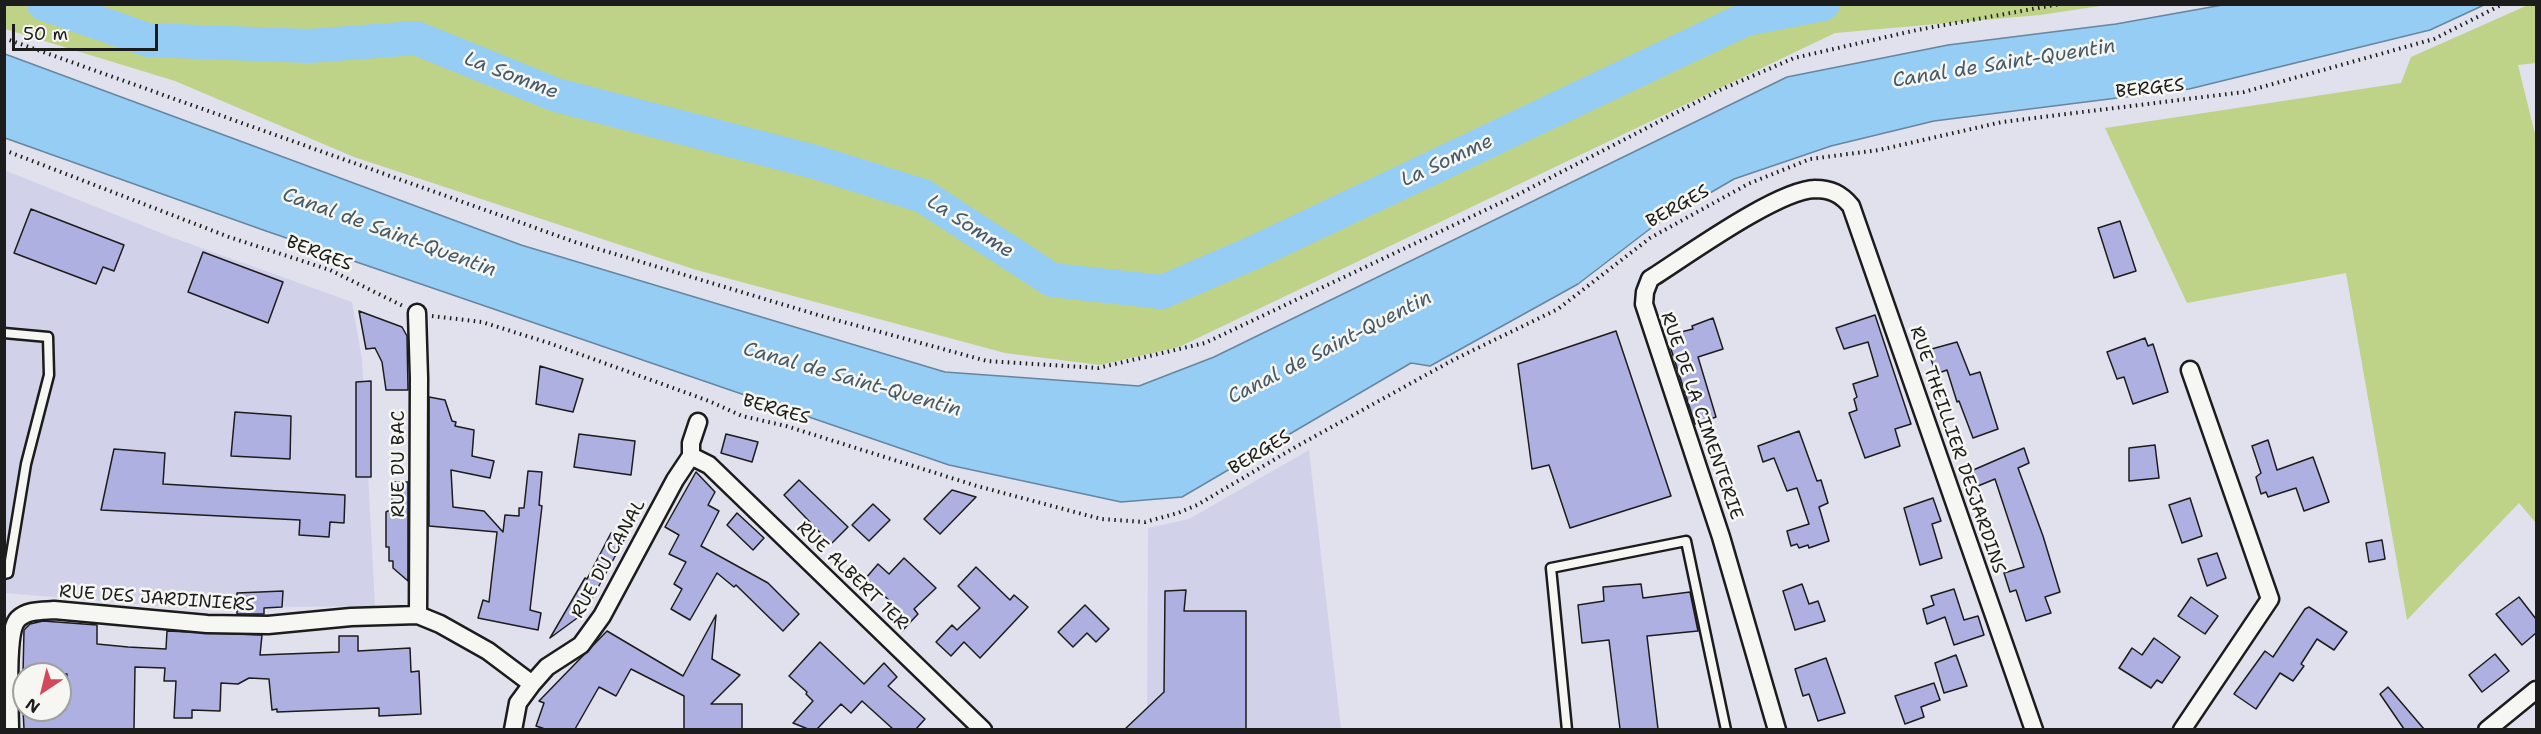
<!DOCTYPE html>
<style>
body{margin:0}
#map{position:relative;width:2541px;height:734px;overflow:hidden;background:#e0e1ed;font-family:"Shantell Sans",sans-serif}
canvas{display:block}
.frame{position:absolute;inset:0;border:6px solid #1c1c1c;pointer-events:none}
.north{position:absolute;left:12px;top:662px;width:60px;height:60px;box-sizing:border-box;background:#f6f6f2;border:2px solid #9f9f9c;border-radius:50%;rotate:215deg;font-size:16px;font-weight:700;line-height:24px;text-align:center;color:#1c1c1c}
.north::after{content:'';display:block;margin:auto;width:21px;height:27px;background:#d1495b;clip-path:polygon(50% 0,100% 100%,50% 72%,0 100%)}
.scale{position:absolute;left:12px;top:24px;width:146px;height:27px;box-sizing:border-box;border:3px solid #1c1c1c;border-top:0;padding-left:8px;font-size:18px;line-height:21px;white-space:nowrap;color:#1c1c1c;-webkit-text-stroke:4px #f6f6f2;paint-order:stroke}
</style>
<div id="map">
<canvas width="2541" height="734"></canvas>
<div class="frame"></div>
<div class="north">N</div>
<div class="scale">50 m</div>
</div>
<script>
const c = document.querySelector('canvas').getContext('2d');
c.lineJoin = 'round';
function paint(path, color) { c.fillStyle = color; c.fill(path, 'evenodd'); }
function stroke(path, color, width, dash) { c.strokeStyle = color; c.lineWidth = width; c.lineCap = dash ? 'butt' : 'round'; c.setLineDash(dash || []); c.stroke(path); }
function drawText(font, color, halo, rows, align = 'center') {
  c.font = font + ' "Shantell Sans",sans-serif'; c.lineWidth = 5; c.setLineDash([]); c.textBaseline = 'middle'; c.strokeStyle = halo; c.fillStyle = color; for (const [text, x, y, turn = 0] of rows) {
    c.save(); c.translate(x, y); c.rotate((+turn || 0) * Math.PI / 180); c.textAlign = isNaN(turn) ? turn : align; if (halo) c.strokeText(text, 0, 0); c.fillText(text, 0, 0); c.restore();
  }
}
paint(new Path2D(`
 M4 170 171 237 352 302 362 359 375 606 184 608 5 593Z
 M1309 450 1341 729 1147 730 1148 528 1189 519Z`), '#d1d2e9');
paint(new Path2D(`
 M4 5 5 4 2107 5 2040 15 1835 33 1179 347 1100 365 1005 353 693 269 354 157 175 81 5 29Z
 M2528 5H2536V63L2518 65 2536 138V523L2519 503 2407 620 2346 273 2187 303 2105 128 2401 83 2411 57Z`), '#bed388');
const water = new Path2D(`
 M2228 4 2484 5 2430 30 2189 89 1934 121 1831 146 1734 179 1655 225 1578 284 1430 366 1411 363 1182 497 1121 502 949 465 266 231 5 138V54L521 245 945 372 1139 386 1214 357 1787 77 1948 45 2116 24Z`);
paint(water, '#96cdf5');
stroke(water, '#65869e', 1.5);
stroke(new Path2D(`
 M44 4 148 40 309 46 416 38 556 95 815 162 923 196 1052 280 1162 292 1255 252 1746 19 1823 4`), '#96cdf5', 34);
const building = new Path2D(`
 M31 209 124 245 114 271 103 267 96 284 14 253Z
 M2120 221 2136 271 2114 278 2098 228Z
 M203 252 283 282 268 323 188 292Z
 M359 311 402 327 407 336 408 390H386L382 362 375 348 366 349Z
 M1875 315 1911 424 1895 429 1900 446 1865 458 1849 413 1857 410 1854 399 1857 397 1853 384 1878 376 1868 342 1844 349 1836 328Z
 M1713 318 1723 349 1698 357 1716 417 1695 424 1670 346 1680 343 1677 333 1693 329 1692 326Z
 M1616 331 1671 496 1570 528 1549 465 1532 469 1518 364Z
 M2145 338 2148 346 2153 344 2168 392 2133 404 2124 377 2117 379 2107 352Z
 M1957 342 1970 375 1980 372 1998 429 1973 438 1959 401 1957 402 1947 370 1936 374 1928 350Z
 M540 366 583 379 573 412 536 404Z
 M371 381V477H356V382Z
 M429 397 445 400 452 421 456 422 455 426 474 430 472 456 494 461 490 478 451 470 453 507 484 511 503 532 505 515 519 516V508H524L528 471 542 472 539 505 542 506 530 610 541 613 538 630 478 618 483 600 489 602 497 532 429 526Z
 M235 412 291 416 290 459 231 456Z
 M1799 431 1817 481 1821 480 1828 503 1819 507 1829 541 1809 548 1808 545 1799 548 1797 544 1791 546 1787 531 1809 524 1797 488 1787 491 1774 458 1763 462 1758 446Z
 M579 434 635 441 631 475 574 467Z
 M726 434 758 442 752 462 721 453Z
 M2268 440 2277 470 2313 457 2329 502 2304 511 2296 488 2268 497 2266 492 2261 494 2256 477 2261 473 2252 446Z
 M2155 445 2159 478 2129 481V448Z
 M2024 448 2029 463 2018 468 2043 536 2060 592 2045 597 2051 613 2026 621 2016 590 2010 592 2004 573 2024 567 1995 479 1978 486 1971 471Z
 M114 449 165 453 163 484 345 495 344 523 330 522 329 537 299 535 300 520 101 510Z
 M696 472 715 492 708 505 719 511 701 546 768 583 799 614 783 631 736 585 734 587 717 573 690 620 671 609 682 589 674 584 686 562 669 554 679 535 665 527Z
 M799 480 848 527 831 544 784 495Z
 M392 482H408V581L393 568V561H389V547H386V512L392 509Z
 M952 490 976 497 940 534 924 519Z
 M1933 498 1941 521 1932 524 1942 558 1920 565 1904 508Z
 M2190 498 2202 536 2182 543 2169 505Z
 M873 504 890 520 869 541 852 525Z
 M737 513 764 538 753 550 727 525Z
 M611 533 624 540 584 613 550 638 585 578 587 579Z
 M2382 540 2385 559 2369 562 2366 543Z
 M2217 553 2226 578 2207 586 2198 559Z
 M904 558 936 588 914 609 918 614 902 631 890 619 899 610 866 578 878 564 889 574Z
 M976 567 1010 600 1014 595 1028 607 980 658 964 642 951 656 936 642 952 625 957 630 980 608 958 586Z
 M1641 584 1643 598 1690 592 1698 631 1647 636 1658 729H1620L1609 640 1582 643 1578 605 1604 601 1603 587Z
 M1802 584 1809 604 1818 601 1825 621 1795 630 1783 591Z
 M1954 589 1964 620 1978 616 1984 635 1954 645 1945 617 1927 624 1923 609 1934 605 1931 596Z
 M1186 590 1184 611H1246V729H1125L1164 692 1165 591Z
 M283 591 282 607 264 608V614H237V593Z
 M2191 597 2218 616 2205 634 2178 616Z
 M2519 597 2536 619V633L2522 645 2496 614Z
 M1085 605 1109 629 1096 642 1087 633 1073 647 1058 632Z
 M2309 607 2347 632 2334 650 2317 639 2301 664 2304 666 2293 681 2280 673 2256 709 2234 694 2265 651 2273 657 2305 609Z
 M716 615 712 659 740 675 711 704H742V729H684V696L631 669 616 696 599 687 575 729H545L536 726 544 703 539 701 607 631 683 676Z
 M43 621 97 625V644L128 647 166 649 167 631 262 635 260 655 339 652V636H358V651L410 648 411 672 419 671 421 714 379 716V708L277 712V709L272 710 269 679 249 678 238 684 221 683 220 711 192 710V718H174L176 681H164L165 668 135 667 134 729H24L23 710H65L67 674H23L24 630 30 624Z
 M2154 638 2180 657 2162 683 2157 680 2151 688 2119 668 2132 648 2142 655Z
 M820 642 864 684 884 663 897 677 888 686 925 719 916 729H893L862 701 851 713 841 704 817 729H808L793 723 813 701 806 694 807 692 789 676Z
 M2495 654 2509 671 2482 692 2469 675Z
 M1956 655 1967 686 1944 693 1935 663Z
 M1826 658 1845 713 1818 721 1809 694 1803 696 1795 669Z
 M1934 683 1940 700 1921 707 1924 717 1905 724 1895 696Z
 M2388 687 2424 729H2404L2380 694Z`);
paint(building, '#adb0e1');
stroke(building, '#1c1c1c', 1.5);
const service = new Path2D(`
 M4 333 48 337 49 375 26 464 8 573 4 574
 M1567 730 1551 568 1686 541 1726 730`);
const minor = new Path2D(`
 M417 313 419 378 418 615
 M691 456 709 465 983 730
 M10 730C10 708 5 632 18 619 27 610 42 611 54 610L207 624 268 625 351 617 418 615 440 624 488 651 532 684
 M513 730 518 703 532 684 547 667 581 645 602 616 675 480 691 456V443L698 422
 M1777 730 1721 537 1644 304 1645 292 1650 279C1685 257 1777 190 1815 189 1831 189 1841 194 1851 206L2034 730
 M2182 730 2270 599 2190 370
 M2487 730 2536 690`);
stroke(service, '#1c1c1c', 13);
stroke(minor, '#1c1c1c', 21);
stroke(new Path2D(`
 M4 38 575 242 818 315 987 361 1098 368 1205 343 1515 196 1720 90 1794 58 1917 30 2060 4
 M4 150 229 237 330 270 403 306
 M432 316 482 322 549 343 709 401 742 416 786 426 977 486 1101 519 1145 522 1178 513 1197 505 1299 445 1453 360 1558 309 1650 238 1748 184 1810 159 1879 150 2002 122 2244 92 2434 39 2503 4`), '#1c1c1c', 4, [1.5, 4.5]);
stroke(service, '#f6f6f2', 8);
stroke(minor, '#f6f6f2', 16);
drawText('18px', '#1c1c1c', '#f6f6f2', [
 ["BERGES",2150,89,-6],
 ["BERGES",1678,207,-29],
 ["BERGES",319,254,21],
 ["BERGES",776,410,16],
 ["RUE DE LA CIMENTERIE",1701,416,71],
 ["RUE THEILLIER DESJARDINS",1957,450,71],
 ["BERGES",1260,453,-31],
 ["RUE DU BAC",399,464,-90],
 ["RUE DU CANAL",609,559,-61],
 ["RUE ALBERT 1ER",852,576,44],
 ["RUE DES JARDINIERS",157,599,4]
]);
drawText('italic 20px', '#475a68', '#f6f6f2', [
 ["Canal de Saint-Quentin",2004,64,-9],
 ["La Somme",511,76,21],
 ["La Somme",1447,161,-25],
 ["La Somme",970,227,33],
 ["Canal de Saint-Quentin",389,233,20],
 ["Canal de Saint-Quentin",1330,348,-27],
 ["Canal de Saint-Quentin",852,380,16]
]);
</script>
